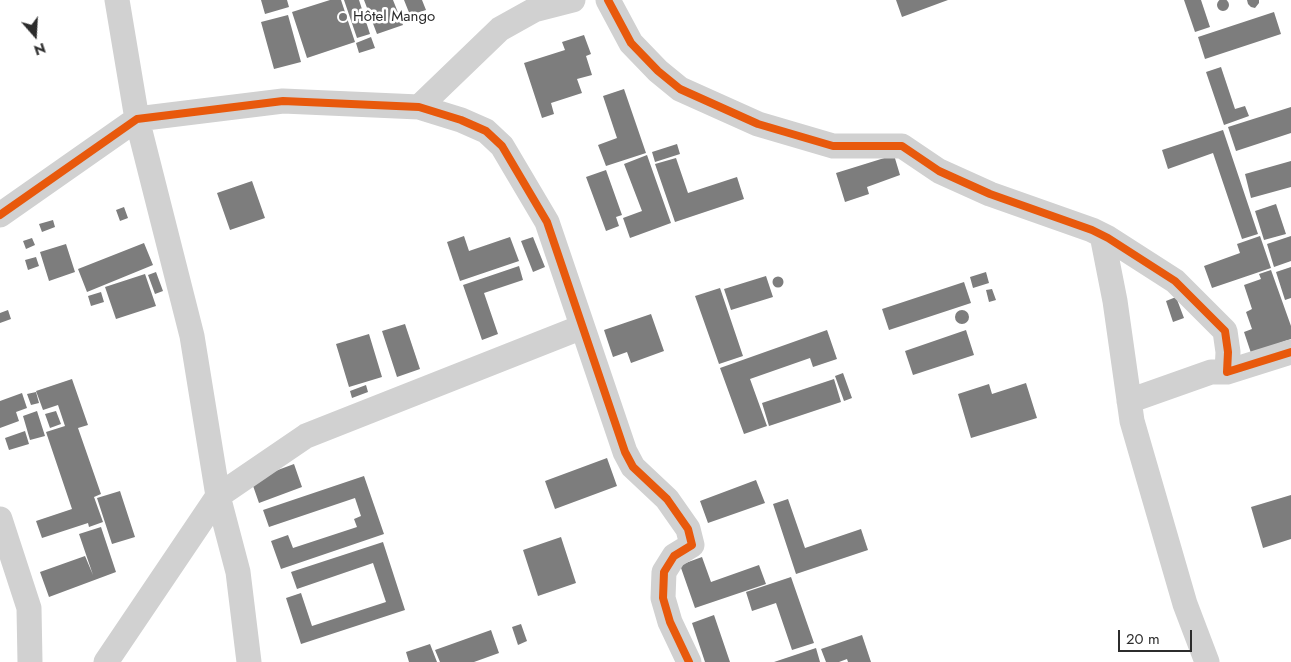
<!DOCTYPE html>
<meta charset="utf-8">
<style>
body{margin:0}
#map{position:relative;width:1291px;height:662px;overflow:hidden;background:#fff;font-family:Jost,sans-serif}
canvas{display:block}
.north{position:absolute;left:10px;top:10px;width:50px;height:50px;-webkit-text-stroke:4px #fff;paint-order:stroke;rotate:161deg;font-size:14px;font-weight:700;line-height:20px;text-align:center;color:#2c2c2c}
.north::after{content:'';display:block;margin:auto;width:18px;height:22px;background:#2c2c2c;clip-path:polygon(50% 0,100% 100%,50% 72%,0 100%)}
.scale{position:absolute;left:1118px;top:630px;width:74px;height:22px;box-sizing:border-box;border:2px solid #2c2c2c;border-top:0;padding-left:6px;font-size:15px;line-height:18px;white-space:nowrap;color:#2c2c2c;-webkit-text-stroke:4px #fff;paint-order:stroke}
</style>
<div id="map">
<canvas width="1291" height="662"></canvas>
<div class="north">N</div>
<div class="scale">20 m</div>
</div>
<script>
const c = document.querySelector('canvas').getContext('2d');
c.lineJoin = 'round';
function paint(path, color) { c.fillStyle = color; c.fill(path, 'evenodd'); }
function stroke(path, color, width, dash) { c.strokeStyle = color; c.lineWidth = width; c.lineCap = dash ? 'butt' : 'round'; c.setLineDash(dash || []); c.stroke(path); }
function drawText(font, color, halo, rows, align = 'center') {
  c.font = font + ' Jost,sans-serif'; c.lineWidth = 5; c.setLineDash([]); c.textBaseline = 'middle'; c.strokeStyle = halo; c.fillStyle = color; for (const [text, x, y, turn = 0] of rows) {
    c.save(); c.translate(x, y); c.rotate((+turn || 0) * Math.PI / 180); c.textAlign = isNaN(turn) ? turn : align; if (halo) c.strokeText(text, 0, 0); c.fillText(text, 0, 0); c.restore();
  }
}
paint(new Path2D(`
 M1217 5a6 6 0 1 1 12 0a6 6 0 1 1-12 0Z
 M261 0H287L289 7 265 14Z
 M330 0H341L355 42 307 58 292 12Z
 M344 0H359L370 34 357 38Z
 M364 0H393L403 25 377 34Z
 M404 0H422L426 10 410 15Z
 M896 0H948L902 17Z
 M1184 0H1201L1210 27 1195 32Z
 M1247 0H1259V3L1255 8 1251 7 1248 4Z
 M1274 12 1281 34 1205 59 1198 37Z
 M288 15 301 62 274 69 261 22Z
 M584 35 591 54 586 56 592 75 577 79 582 93 551 103 554 114 542 118 524 63 565 50 562 42Z
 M371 37 375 48 359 53 356 43Z
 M1221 67 1235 109 1245 106 1249 116 1224 125 1206 72Z
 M624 89 646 153 606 166 598 145 617 138 603 96Z
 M1291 107V133L1236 151 1228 127Z
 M1223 130 1258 234 1242 239 1213 153 1168 169 1162 150Z
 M677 144 680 154 655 162 652 152Z
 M647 155 671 223 630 238 623 218 642 211 624 164Z
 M894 155 900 175 867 187 869 194 845 202 836 173Z
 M676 158 688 193 737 177 744 199 675 222 655 164Z
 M1291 161V187L1251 198 1245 174Z
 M606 170 622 215 616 217 619 226 606 231 586 177Z
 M252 181 265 218 230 230 217 193Z
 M1276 204 1286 234 1264 240 1255 211Z
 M124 207 128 218 120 221 116 210Z
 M53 220 55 227 42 232 39 224Z
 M464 236 469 251 510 237 519 261 460 281 447 242Z
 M1260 236 1271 268 1212 288 1204 266 1240 253 1237 244Z
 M1291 236V261L1274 267 1267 244Z
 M533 237 545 267 533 272 521 241Z
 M32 238 35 245 26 249 23 241Z
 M144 243 153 265 87 292 78 269Z
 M66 244 75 272 49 281 40 252Z
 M36 257 39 266 28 270 25 260Z
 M519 266 523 280 484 293 498 334 482 340 463 285Z
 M1291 267V298L1285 300 1276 272Z
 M1271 270 1291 326V339L1251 353 1244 332 1252 329 1246 312 1252 309 1244 285 1261 279 1259 274Z
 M156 272 163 291 155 294 148 275Z
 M986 272 989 283 973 288 970 277Z
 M145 274 156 306 116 319 105 287Z
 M766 276 773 297 731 310 724 289Z
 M772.5 282a5.5 5.5 0 1 1 11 0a5.5 5.5 0 1 1-11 0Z
 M964 282 971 303 889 330 882 309Z
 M720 288 743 356 719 364 695 296Z
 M992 289 996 300 989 302 986 290Z
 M101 292 104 302 91 306 88 296Z
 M1176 297 1184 318 1173 322 1166 301Z
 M955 317a7 7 0 1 1 14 0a7 7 0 1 1-14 0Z
 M8 310 11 319 0 323V313Z
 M651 314 664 351 631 363 627 352 613 357 604 330Z
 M405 324 420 369 397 377 382 331Z
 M827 330 837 359 813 367 810 358 750 379 767 426 744 434 720 368Z
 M966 330 974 355 913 375 905 351Z
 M369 334 382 377 349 387 336 344Z
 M843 373 852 398 844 401 835 376Z
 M72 379 88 425 78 428 101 494 94 497 103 522 89 527 88 523 42 538 36 521 72 509 46 432 65 426 58 405 43 410 36 391Z
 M834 379 841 402 769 426 762 403Z
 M1026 383 1037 418 971 438 958 394 989 384 992 394Z
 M366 385 368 392 352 398 350 391Z
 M36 392 39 403 31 405 27 394Z
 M22 393 27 408 16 412 19 421 0 428V401Z
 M37 411 45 436 30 440 23 416Z
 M56 411 61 424 50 428 45 414Z
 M25 431 29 444 9 450 5 438Z
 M607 458 617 486 555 509 545 481Z
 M294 464 302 487 259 503 251 480Z
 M364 476 384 534 281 569 271 541 288 535 293 548 357 527 354 519 361 516 355 498 269 527 263 510Z
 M756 480 765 503 708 523 700 501Z
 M120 491 135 537 112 544 97 498Z
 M1291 495V539L1263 548 1251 507Z
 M788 499 805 548 861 529 868 550 796 574 773 504Z
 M101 527 116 572 49 597 40 572 85 556 93 575 79 534Z
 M561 537 576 583 538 596 523 550Z
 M383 542 405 610 301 644 286 598 301 593 312 626 386 602 373 563 297 589 291 572Z
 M702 557 711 582 759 565 766 584 695 608 680 565Z
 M791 577 814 643 792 650 776 603 752 611 746 592Z
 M714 615 730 662H705L692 623Z
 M521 624 527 641 518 645 512 627Z
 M491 630 499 653 474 662H440L435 650Z
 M862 635 871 662H848L847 659 839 662H826L821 649Z
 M430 644 437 662H409L406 652Z
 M816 648 820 662H774Z`), '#7d7d7d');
stroke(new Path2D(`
 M117 0 137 119 192 336 218 496 238 572 249 662
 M608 0 631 43 658 71 680 89 758 124 833 146H902L939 171 990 194 1092 230 1108 238 1175 281 1225 331 1228 352 1227 372 1291 352
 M419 107 500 29 534 10 573 0
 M0 215 137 119 283 101 419 107 461 120 486 131 502 146 547 222 625 452 633 467 667 499 688 529 692 545 674 556 664 572 663 598 670 622 689 662
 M1102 235 1115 301 1132 421 1185 604 1207 662
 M1129 401 1211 372H1227
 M0 519 29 608 30 662
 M106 662 218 496 306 436 582 327`), '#d1d1d1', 25);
stroke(new Path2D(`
 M608 0 631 43 658 71 680 89 758 124 833 146H902L939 171 990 194 1092 230 1108 238 1175 281 1225 331 1228 352 1227 372 1291 352
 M0 215 137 119 283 101 419 107 461 120 486 131 502 146 547 222 625 452 633 467 667 499 688 529 692 545 674 556 664 572 663 598 670 622 689 662`), '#e8590c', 8);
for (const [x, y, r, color] of [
 [343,17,5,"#767676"]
]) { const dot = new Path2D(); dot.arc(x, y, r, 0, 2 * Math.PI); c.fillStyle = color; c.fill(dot); stroke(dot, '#fff', 2); }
drawText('15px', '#2c2c2c', '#fff', [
 ["Hôtel Mango",353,17]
], 'left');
</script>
